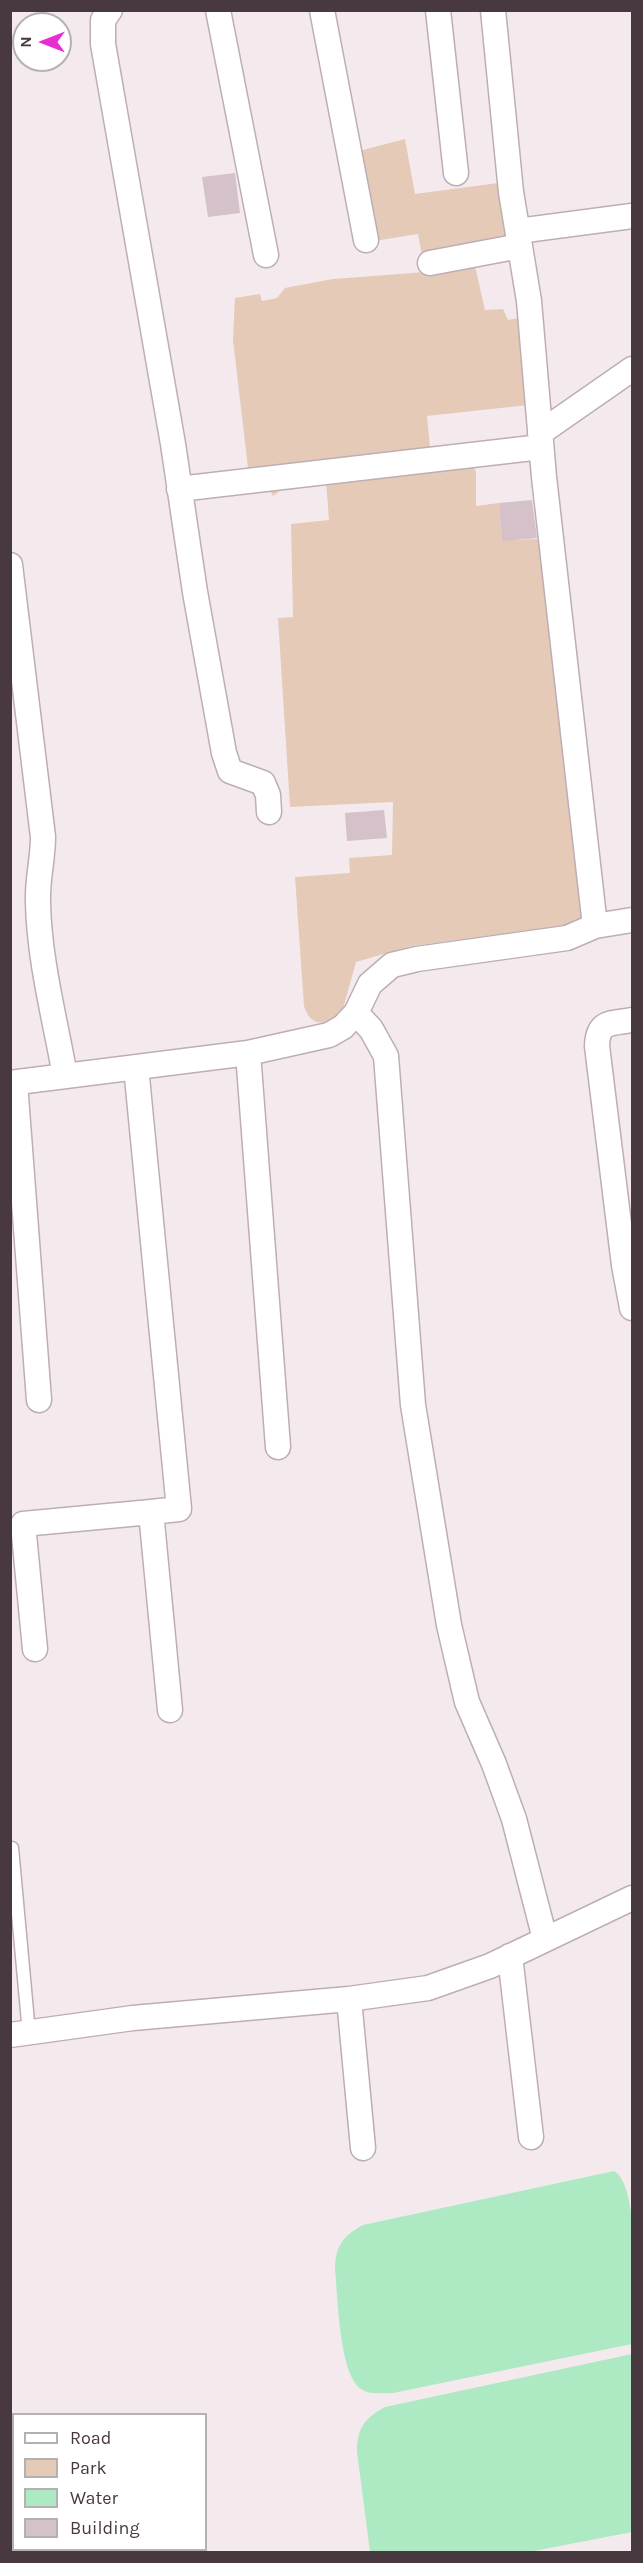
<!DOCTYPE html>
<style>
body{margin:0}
#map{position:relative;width:643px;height:2563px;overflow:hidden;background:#f4eaee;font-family:Karla,sans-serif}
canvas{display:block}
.frame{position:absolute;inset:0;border:12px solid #47393f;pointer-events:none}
.legend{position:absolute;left:12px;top:2413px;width:195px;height:138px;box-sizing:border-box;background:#fff;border:2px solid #b5b0b2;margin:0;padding:8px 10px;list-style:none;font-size:18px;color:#47393f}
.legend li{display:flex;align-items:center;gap:12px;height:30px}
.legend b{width:30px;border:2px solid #b5b0b2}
.north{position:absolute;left:12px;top:12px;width:60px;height:60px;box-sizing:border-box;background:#fff;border:2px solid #b5b0b2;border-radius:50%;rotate:270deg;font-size:16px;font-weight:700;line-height:24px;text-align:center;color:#47393f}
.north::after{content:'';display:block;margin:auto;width:21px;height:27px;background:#e72ed1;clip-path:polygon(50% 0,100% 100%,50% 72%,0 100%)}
</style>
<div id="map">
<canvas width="643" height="2563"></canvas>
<div class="frame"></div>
<ul class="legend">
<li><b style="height:8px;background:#fff"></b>Road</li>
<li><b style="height:16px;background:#e4cab7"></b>Park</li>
<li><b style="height:16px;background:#adeac4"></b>Water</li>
<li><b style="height:16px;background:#d4c1c9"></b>Building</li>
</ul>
<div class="north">N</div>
</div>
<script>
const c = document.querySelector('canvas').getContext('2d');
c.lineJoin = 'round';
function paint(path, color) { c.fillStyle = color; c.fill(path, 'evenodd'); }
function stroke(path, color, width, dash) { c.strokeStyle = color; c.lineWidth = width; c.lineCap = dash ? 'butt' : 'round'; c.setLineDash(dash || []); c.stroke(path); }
paint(new Path2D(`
 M405 139 415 194 506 182 515 258 475 266 485 310 503 309 508 320 524 317 528 405 427 416 431 457 465 452 476 472V506L499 503 502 540 543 539 587 918 573 925 411 946 356 962 341 1016C324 1026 310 1026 304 1006L295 877 350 873 349 858 392 855 393 802 290 807 278 618 293 617 291 524 329 520 326 481 289 484 273 496 268 487 250 485 233 340 235 298 260 294 262 301 277 298 285 288 333 279 425 272 418 234 374 241 359 151Z`), '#e4cab7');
paint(new Path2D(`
 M614 2171C642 2186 633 2311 632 2344L393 2393C382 2393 370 2395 361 2389 339 2374 338 2297 335 2270 335 2246 343 2236 363 2225Z
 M632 2354V2532L529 2552H370L357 2452C357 2429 364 2418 385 2407Z`), '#adeac4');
paint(new Path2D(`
 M235 173 240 213 208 217 202 177Z
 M532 500 537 538 502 541 499 503Z
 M384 810 387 838 347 841 345 813Z`), '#d4c1c9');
const lane = new Path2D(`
 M12 1848 29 2033`);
const street = new Path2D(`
 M110 10 103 20V44L173 444 195 592 224 753 230 771 263 783 268 795 269 812
 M218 10 266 255
 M322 10 366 240
 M438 10 456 173
 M493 10 511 192 529 301 544 477 595 926
 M518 231 632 216
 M430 263 520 246
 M540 433 632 369
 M179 489 541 447
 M10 565 43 837C43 859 37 880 38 902 39 960 55 1019 65 1076
 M356 1013 371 1029 386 1056 413 1405 449 1625 467 1702 494 1764 514 1819 545 1939
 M632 1020C611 1024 598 1020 597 1046L624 1265 632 1308
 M248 1053 278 1447
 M136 1067 179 1509 151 1512 170 1710
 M10 1083 248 1053 329 1035 343 1027 356 1013 370 984 392 965 417 959 567 938 595 926 632 920
 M15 1083 39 1400
 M35 1649 23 1524 151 1512
 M510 1956 531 2137
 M349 1999 363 2148
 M10 2035 133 2018 349 1999 428 1988 490 1966 632 1898`);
stroke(lane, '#beaeb4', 15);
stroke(street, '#beaeb4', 27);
stroke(lane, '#fff', 12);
stroke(street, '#fff', 24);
</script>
